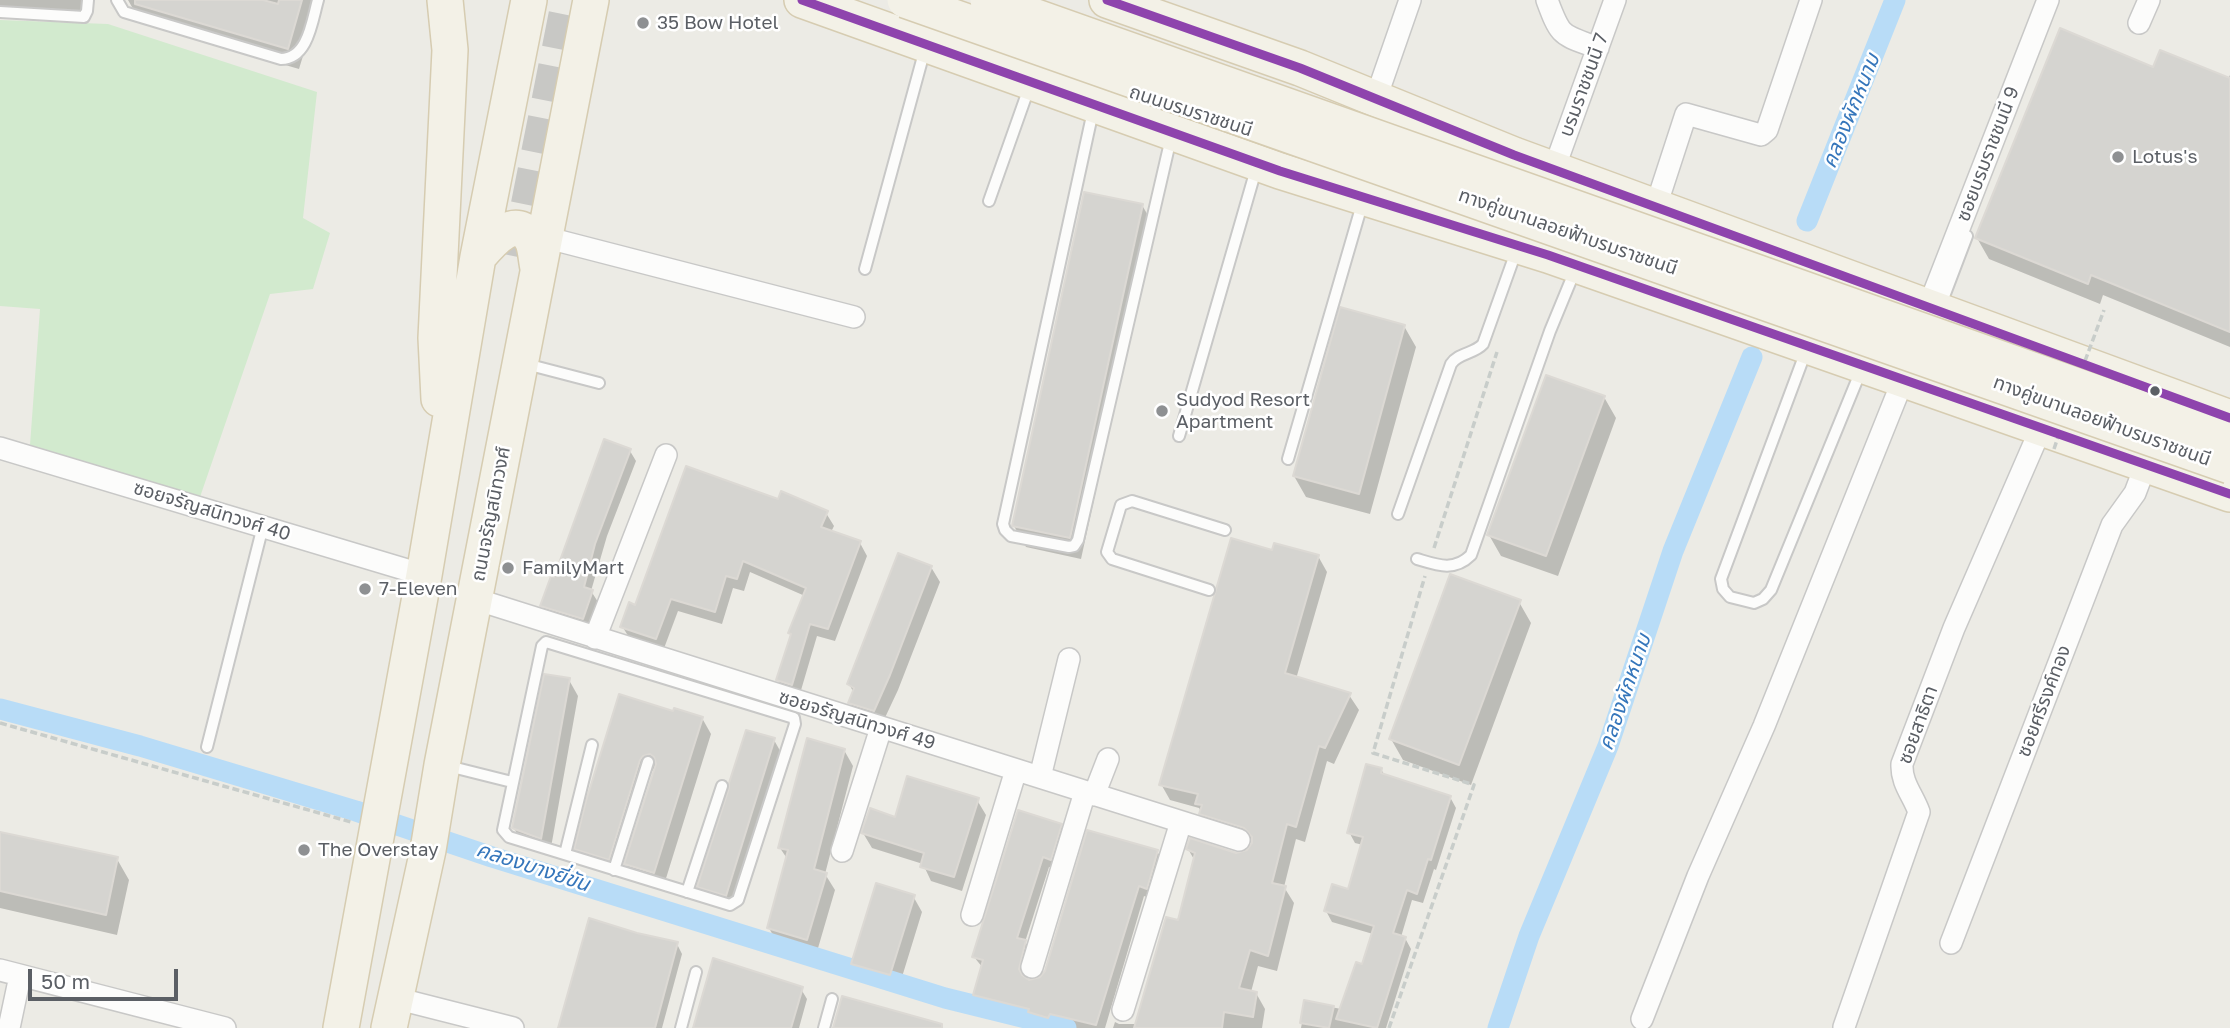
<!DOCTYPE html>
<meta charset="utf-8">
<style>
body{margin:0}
#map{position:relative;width:2230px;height:1028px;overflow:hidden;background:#ecebe5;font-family:"Golos Text",sans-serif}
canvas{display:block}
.scale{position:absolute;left:28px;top:969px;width:150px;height:32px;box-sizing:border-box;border:4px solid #5b5f65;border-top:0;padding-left:9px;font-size:21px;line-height:24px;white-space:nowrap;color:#5b5f65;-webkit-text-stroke:5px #fff;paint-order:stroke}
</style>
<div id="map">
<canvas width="2230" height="1028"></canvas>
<div class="scale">50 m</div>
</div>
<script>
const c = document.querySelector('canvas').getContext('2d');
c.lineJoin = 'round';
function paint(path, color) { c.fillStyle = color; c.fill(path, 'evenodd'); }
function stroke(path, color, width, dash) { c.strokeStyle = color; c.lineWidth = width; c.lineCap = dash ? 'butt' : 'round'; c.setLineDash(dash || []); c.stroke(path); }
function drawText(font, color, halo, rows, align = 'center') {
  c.font = font + ' "Golos Text","Noto Sans Thai",sans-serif'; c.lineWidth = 5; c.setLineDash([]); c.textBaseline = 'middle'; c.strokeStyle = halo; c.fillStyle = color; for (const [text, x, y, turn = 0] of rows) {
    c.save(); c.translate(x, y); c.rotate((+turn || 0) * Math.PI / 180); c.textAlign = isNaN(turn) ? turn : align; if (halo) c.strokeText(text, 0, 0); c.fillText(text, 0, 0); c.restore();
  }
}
paint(new Path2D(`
 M0 20 108 24 317 92 303 218 330 233 313 289 270 294 200 497 30 445 40 309 0 306Z`), '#d2eace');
paint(new Path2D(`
 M0 0H89L88 14 0 7Z
 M128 0H257L265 2V0H320L299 69 141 23Z
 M2154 69 2228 79 2230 75V347L2103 295 2100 304 1989 259 1977 238Z
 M1142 205 1154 226 1081 559 1026 547 1014 526Z
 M1404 326 1416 347 1370 514 1306 497 1294 476Z
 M1604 397 1616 418 1558 576 1501 556 1489 535Z
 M630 451 636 461 607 536 591 591 598 602 589 629 548 616 542 606 555 579Z
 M779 502 826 513 834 526 831 532 860 543 867 556 835 641 817 636 799 697 785 693 778 680 792 636 790 633 805 596 750 572 744 591 733 588 722 624 678 611 663 651 630 639 622 626 636 607Z
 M1274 552 1318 556 1327 572 1296 679 1349 695 1359 710 1334 764 1327 761 1305 842 1296 839 1284 887 1294 903 1277 971 1258 966 1251 992 1256 993 1265 1009 1262 1028H1113L1115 1022 1119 1024H1137L1180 922 1195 861 1188 849 1241 855 1250 850 1252 843 1210 829 1199 808 1170 800 1161 784Z
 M931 567 940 582 898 690 882 724 858 717 850 703 854 693 849 684Z
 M1519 602 1531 623 1471 785 1403 760 1391 739Z
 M569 680 578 696 550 853 523 844 514 828Z
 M674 713 702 718 711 734 663 888 635 880 626 864 656 765 649 776 618 874 585 864 576 849Z
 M774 740 783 756 735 910 708 902 699 886Z
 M844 750 853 766 825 874 835 890 816 955 778 944 769 928 788 860 780 848Z
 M1381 769 1385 776 1450 797 1456 808 1436 870 1434 869 1423 903 1412 900 1401 937 1405 938 1411 949 1386 1028H1301L1306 1002 1341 1009 1363 966 1373 934 1332 922 1326 911 1349 891 1363 845 1355 843 1349 832Z
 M977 800 986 815 962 891 931 881 923 864 872 848 863 833 896 819Z
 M1061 825 1067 836 1057 869 1049 867 1025 942 1032 952 1025 979 1029 982 1041 979 1157 851 1163 862 1152 899 1144 896 1105 1028H1073L1055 1024 1054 1028H1025L1028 1018 981 1005 975 995 983 968 974 957Z
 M0 833 117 859 129 880 117 935 0 908Z
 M913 896 922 912 898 990 862 979 853 963Z
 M677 944 682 954 662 1028H560Z
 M801 989 807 999 799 1028H695Z`), '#0003');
stroke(new Path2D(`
 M1807 221 1895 0
 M0 709 140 746 356 811 492 857 945 998 1066 1028
 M1498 1028 1529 936 1608 746 1673 551 1752 357`), '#b8dcf7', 21);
const building = new Path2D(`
 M135 0H263L278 4 279 0H302L288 49 135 4Z
 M2060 28 2153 67 2160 50 2230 78V332L2091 275 2088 284 1975 238Z
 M1084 192 1143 204 1070 538 1012 526Z
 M1340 307 1405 325 1359 494 1293 476Z
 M1546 375 1605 396 1546 556 1487 535Z
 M604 439 631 449 595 544 584 587 593 590 583 619 540 606 551 576 554 577Z
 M686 466 778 499 781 491 828 511 821 527 861 541 828 629 810 624 792 685 776 680 791 634 788 633 806 588 743 561 737 579 726 576 715 612 671 599 656 639 620 627 629 602 635 605Z
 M1231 538 1272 550 1274 543 1319 555 1285 673 1351 693 1325 748 1319 746 1296 827 1287 824 1272 883 1286 886 1268 956 1250 950 1239 988 1257 992 1253 1017 1224 1012 1222 1028H1134L1166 917 1178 920 1195 853 1186 849 1190 838 1236 853 1247 850 1252 843V837L1244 828 1199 814 1202 805 1195 804 1198 794 1159 785Z
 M898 553 932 566 890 675 874 711 848 703 854 688 847 684Z
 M1450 574 1521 600 1459 765 1389 739Z
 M544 674 570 678 541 839 512 828Z
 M619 694 673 711 674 708 703 717 654 873 624 864 656 764 654 757 650 754 643 756 640 760 609 860 574 849 586 801Z
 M746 730 775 738 726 896 697 887 729 788V783Z
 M807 738 845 749 814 869 827 873 807 940 767 928 788 850 778 848Z
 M1366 764 1382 768 1381 773 1451 796 1431 860 1428 859 1417 894 1407 890 1393 933 1406 937 1377 1028 1336 1019 1356 962 1362 964 1374 926 1324 911 1332 884 1348 889 1363 837 1347 833Z
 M907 776 979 798 954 877 920 867 924 853 861 833 870 808 895 817Z
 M1018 810 1062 824 1051 860 1043 857 1017 938 1026 940 1019 969 1022 975 1029 980 1040 977 1045 971 1087 830 1158 850 1147 889 1139 886 1096 1025 1050 1014 1048 1018 1028 1012 1029 1009 973 995 983 960 972 957Z
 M0 832 118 857 106 915 0 891Z
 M876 883 915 895 890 975 851 964Z
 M589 918 637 933 678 942 655 1028H558Z
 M713 958 803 987 791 1028H693Z
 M842 996 942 1024V1028H833Z
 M1304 1000 1334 1006 1329 1028 1300 1023Z`);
paint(building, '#d5d4d0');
stroke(building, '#dcd9d4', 2);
stroke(new Path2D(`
 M518 257 569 0`), '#c8c8c5', 35, [35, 18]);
const service = new Path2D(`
 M117 0 124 12 281 59C308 59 312 21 318 0
 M0 12 84 17 87 11 88 0
 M1093 111 1003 524 1005 530 1011 536 1069 547 1074 546 1078 540 1171 138
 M989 201 1030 85
 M865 269 925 49
 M1940 307 1967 236
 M1806 351 1721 579 1723 589 1730 597 1754 603 1763 599 1771 590 1862 368
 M526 364 599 383
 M1179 436 1257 166
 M1288 459 1363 201
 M1398 514 1451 364C1458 353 1474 354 1483 344L1517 249
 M1417 559C1437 565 1454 572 1471 555L1550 331 1576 268
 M1209 590 1112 559 1107 552 1121 505 1132 501 1225 530
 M546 642 794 718 795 724 738 900 730 905 509 837 503 830 542 646Z
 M207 747 263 526
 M448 766 512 782
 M565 854 592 745
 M614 870 648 762
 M687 892 722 786
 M681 1028 696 972
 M824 1028 832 999`);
const minor = new Path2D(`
 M1547 0C1561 38 1561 34 1598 48
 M2139 23 2149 0
 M1376 98 1410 0
 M1554 169 1615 0
 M1656 206 1686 114 1761 135 1767 130 1811 0
 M544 237 854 317
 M1928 308 2048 0
 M0 448 424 575
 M475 599 1239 840
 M595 638 666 455
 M1040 777 1069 659
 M1094 795 1108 759
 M842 851 881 728
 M972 915 1016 770
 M1951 943 2112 525 2135 493 2146 464
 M1032 967 1085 792
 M0 970 225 1028
 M395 998 513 1028
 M1123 1010 1181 822
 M1642 1019 1698 876 1764 726 1903 380
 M1844 1027 1919 812C1913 795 1901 783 1902 764L1954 628 2041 428
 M9 1028 20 976`);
const primary = new Path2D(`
 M802 0 1280 171 1548 255 2230 494
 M1107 0 1300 68 1514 155 2230 418
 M478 257C490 243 516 211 532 240 536 248 536 260 538 268
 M439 399 436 338 450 50 445 0
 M341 1028 424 575 478 257 529 0
 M389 1028 428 850 442 765 591 0`);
stroke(service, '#c8c8c7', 14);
stroke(minor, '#c8c8c7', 24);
stroke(primary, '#d6ccb1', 38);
stroke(new Path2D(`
 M1434 548 1497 352
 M0 723 351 822
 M1389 1028 1474 785 1373 753 1425 576`), '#c8cdca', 3.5, [7, 3.5]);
stroke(service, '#fcfcfb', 10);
stroke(minor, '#fcfcfb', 21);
stroke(primary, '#f3f1e7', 35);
const primaryBridge = new Path2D(`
 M905 0 2230 466
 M988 0 2230 440`);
stroke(primaryBridge, '#d6ccb1', 38, []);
stroke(new Path2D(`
 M2085 361 2104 310
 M2054 449 2059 434`), '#c8cdca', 3.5, [7, 3.5]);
stroke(primaryBridge, '#f3f1e7', 35);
stroke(new Path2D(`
 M802 0 1280 171 1548 255 2230 494
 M1107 0 1300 68 1514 155 2230 418`), '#8e44ad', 9);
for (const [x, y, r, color] of [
 [643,23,7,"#8e9092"],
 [2118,157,7,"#8e9092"],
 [2155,391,6,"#5b5f65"],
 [1162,411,7,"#8e9092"],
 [508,568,7,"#8e9092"],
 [365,589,7,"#8e9092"],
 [304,850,7,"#8e9092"]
]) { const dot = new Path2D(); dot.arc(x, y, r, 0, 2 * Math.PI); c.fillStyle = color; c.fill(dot); stroke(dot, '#fff', 2.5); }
drawText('19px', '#5b5f65', '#fff', [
 ["35 Bow Hotel",657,23],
 ["Lotus's",2132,157],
 ["Sudyod Resort",1176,400],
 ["Apartment",1176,422],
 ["FamilyMart",522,568],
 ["7-Eleven",379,589],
 ["The Overstay",318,850]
], 'left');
drawText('19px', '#5b5f65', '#fff', [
 ["บรมราชชนนี 7",1584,85,-70],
 ["ถนนบรมราชชนนี",1191,111,18],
 ["ซอยบรมราชชนนี 9",1988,154,-69],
 ["ทางคู่ขนานลอยฟ้าบรมราชชนนี",1568,232,19],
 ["ทางคู่ขนานลอยฟ้าบรมราชชนนี",2102,421,20],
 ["ซอยจรัญสนิทวงศ์ 40",212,511,17],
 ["ถนนจรัญสนิทวงศ์",491,514,-79],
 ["ซอยศรีรงค์ทอง",2044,701,-69],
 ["ซอยจรัญสนิทวงศ์ 49",857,720,17],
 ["ซอยสาธิตา",1918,725,-70]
]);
drawText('italic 21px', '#3576bb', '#fff', [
 ["คลองผักหนาม",1851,111,-68],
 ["คลองผักหนาม",1625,692,-71],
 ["คลองบางยี่ขัน",533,867,18]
]);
</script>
